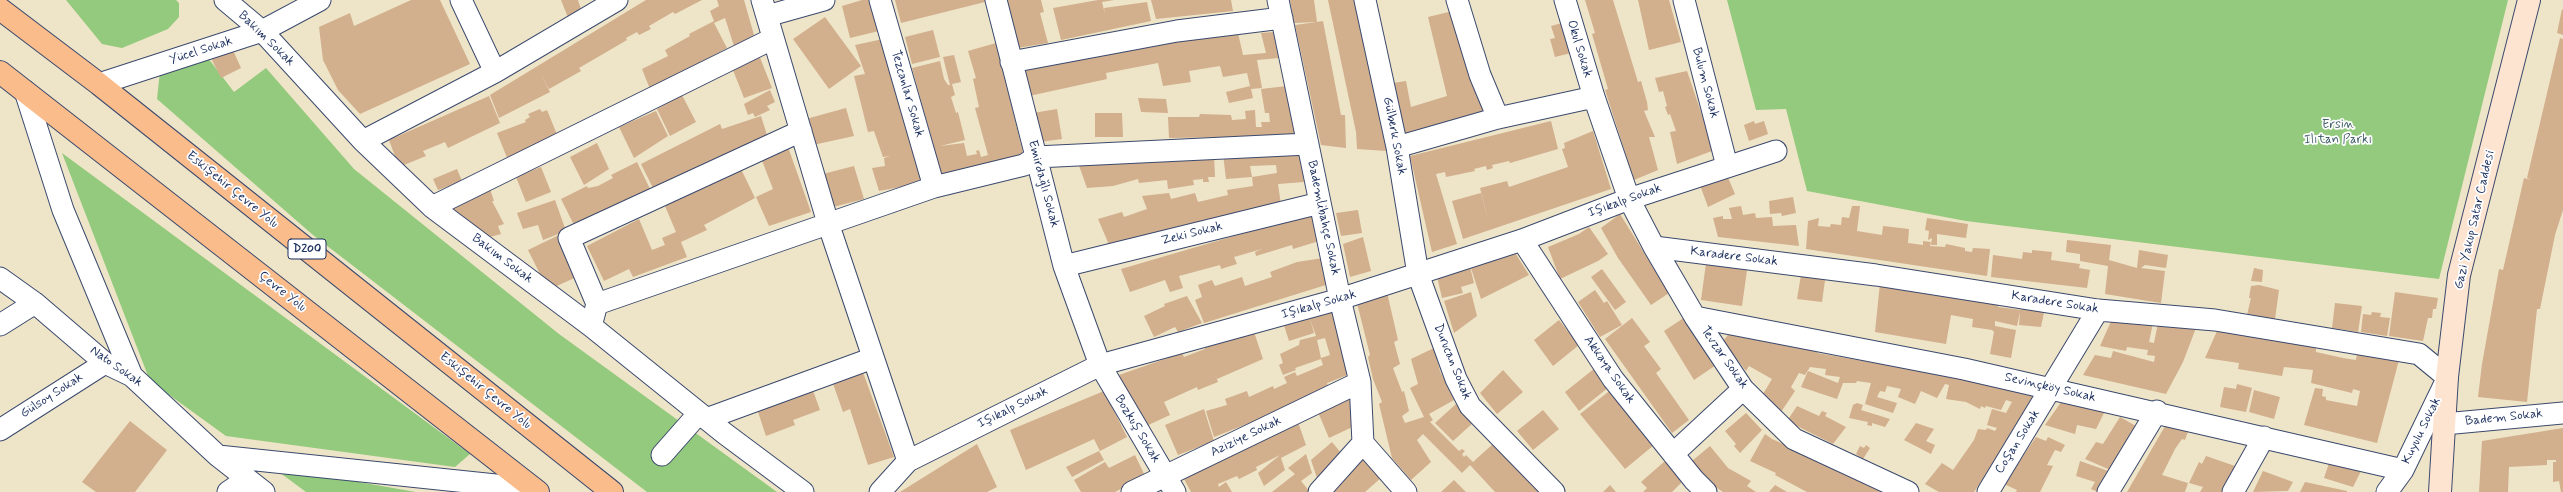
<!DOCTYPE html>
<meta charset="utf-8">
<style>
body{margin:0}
canvas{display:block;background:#eee4c7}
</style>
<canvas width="2563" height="492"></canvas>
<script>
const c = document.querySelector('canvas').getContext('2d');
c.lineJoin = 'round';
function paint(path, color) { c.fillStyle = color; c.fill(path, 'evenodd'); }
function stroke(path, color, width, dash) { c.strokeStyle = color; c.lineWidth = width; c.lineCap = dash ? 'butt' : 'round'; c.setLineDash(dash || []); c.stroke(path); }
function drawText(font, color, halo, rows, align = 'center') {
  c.font = font + ' Mynerve,sans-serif'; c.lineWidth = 3.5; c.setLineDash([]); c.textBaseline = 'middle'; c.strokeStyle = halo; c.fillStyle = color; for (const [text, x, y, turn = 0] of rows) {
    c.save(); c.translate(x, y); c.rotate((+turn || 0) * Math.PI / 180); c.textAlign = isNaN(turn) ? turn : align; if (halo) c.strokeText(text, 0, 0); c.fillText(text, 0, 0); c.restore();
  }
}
paint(new Path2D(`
 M66 0H176L179 3V17L168 29 122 48 102 44Z
 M1727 0H2508L2439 279 1966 221 1807 191 1786 109 1756 110Z
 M205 54 234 92 266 68 354 169 559 334 777 492H647L313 235 157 99 160 71Z
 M62 153 470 454 455 467 226 436 150 381Z
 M284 469 416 492H306L279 472Z`), '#94ca7d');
paint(new Path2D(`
 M411 0H440L470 64 360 114 338 90 323 60 319 27 350 13 354 26Z
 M561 0H578L582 12 569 20Z
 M646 0H702L675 14 673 12 649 26 651 29 639 35 637 32 626 38 627 40 579 68 581 71 549 89 541 74 550 92 499 118 490 95Z
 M717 0H744L754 35 734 46 725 18 714 23 727 48 650 89 642 69 668 56 665 50 690 36 689 34 714 21 710 11 719 6Z
 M862 0H872L879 31 850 38 842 6Z
 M895 0H985V2L901 23Z
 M1006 0H1041L1044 12 1040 13 1048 43 1017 48Z
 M1098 0H1114L1102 2 1105 14 1104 8 1147 2 1151 21 1061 40 1053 8Z
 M1151 0H1231L1233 11 1156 19Z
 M1290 0H1314L1317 22 1323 21 1341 115H1345L1346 148 1321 145 1295 25 1317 22 1294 23Z
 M1328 0H1354L1387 151 1357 149 1356 132Z
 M1585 0H1613L1638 82 1641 81 1647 102 1648 110 1644 111 1655 137H1649L1658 170 1634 180 1605 90 1608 89 1592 34 1595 33Z
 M1638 0H1669L1681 42 1649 50Z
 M2562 9 2563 10V35L2557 33Z
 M1457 10 1487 115 1405 136 1393 83 1406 81 1411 107 1447 96 1428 17Z
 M825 17 861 66 829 89 793 39Z
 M1562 23 1571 53 1555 57 1550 39 1555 38 1551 26Z
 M933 30 940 57 912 64 905 37Z
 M1274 32 1279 58 1257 60 1262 88 1251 89 1253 98 1229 103 1226 92 1250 86 1247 73 1223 77 1220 66 1189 71 1191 82 1163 86 1158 63 1106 73 1107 79 1029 96 1023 69 1154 44 1238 33 1243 55 1266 53 1261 33Z
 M2560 38 2563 39V210L2555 235 2540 309H2537L2527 402 2478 397 2482 364 2499 269 2503 270 2524 178 2531 180 2527 178Z
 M883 39 921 183 879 191 872 168 885 166 884 158 890 156 883 157 874 131 868 132 854 76 865 74 855 45Z
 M996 43 1025 161 942 176 912 68 940 61 944 79 948 85H950L943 57 954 55 961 82 952 84 955 95 951 97 956 113 958 112 965 140 940 146 964 143 967 156 977 154 976 151 979 150 981 157 988 155 975 108 979 107 973 79 976 78 968 51Z
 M232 48 241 68 221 78 211 58Z
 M759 55 772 88 744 98 731 65Z
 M1687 71 1705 124 1712 151 1677 164 1670 132 1676 131 1670 114 1668 115 1665 107 1667 106 1663 91 1659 92 1655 78Z
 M1287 86 1295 136 1169 138 1168 117H1199L1200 114 1231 115 1232 120 1246 119 1245 111 1255 110 1256 127H1262L1261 122H1270L1269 113H1265L1261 89Z
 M770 90 775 102 767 106 770 110 755 117 753 113 748 115 744 104Z
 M682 95 696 122 670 136 657 109Z
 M489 96 500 123 448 148 445 142 423 151 426 156 399 167 389 140Z
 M1138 98 1166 99 1168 113 1141 112Z
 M846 108 854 136 813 145 806 119Z
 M540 109 542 112 547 110 558 137 508 160 497 133 526 122 525 120 530 117 528 114Z
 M1057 109 1062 139 1039 142 1033 113Z
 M656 111 668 136 634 158 619 127Z
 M1095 113H1122L1123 137H1095Z
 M761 116 767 135 654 190 641 164 720 124 722 129Z
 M1551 121 1558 149 1510 163 1509 161 1492 165 1493 168 1487 170 1486 166 1474 169 1475 171 1446 177 1445 172 1436 174 1457 244 1432 252 1410 156Z
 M1754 121 1755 124 1764 121 1768 134 1749 141 1744 125Z
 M1593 131 1611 189 1463 239 1452 201 1481 193 1490 227 1480 188 1507 181 1509 187 1568 167 1562 149 1565 148 1564 143Z
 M597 143 609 169 584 185 570 157Z
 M788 147 811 212 769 226 756 197 773 189 761 158Z
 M1223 154H1300L1304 182 1278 184 1281 205 1110 247 1098 219 1122 212 1124 217 1147 209 1142 196 1169 193 1171 199 1195 193 1198 202 1228 195 1227 190 1253 186 1252 177 1277 173 1276 165 1250 166 1252 177 1226 179Z
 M1214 155 1215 177H1208L1209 182H1203V179L1193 180 1194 185 1168 189 1167 180 1139 183 1138 179 1113 186 1087 188 1077 160Z
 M637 162 651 191 576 229 561 199 587 186 588 188 598 186 613 178 611 175Z
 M854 166 864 199 833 207 823 174Z
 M541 167 551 192 526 202 516 177Z
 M457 169 462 181 438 190 433 179Z
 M741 169 755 198 704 225 707 230 681 242 687 257 633 277 629 269 604 281 587 246 639 219 652 250 665 245 662 238 676 232 665 206Z
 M1726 173 1735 194 1708 207 1700 185Z
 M490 189 494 201H492L504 224 498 226 501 234 490 237 451 207Z
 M1793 197 1796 213 1782 216 1781 213 1770 214 1769 201Z
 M555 200 566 231 543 240 538 225 523 229 517 213Z
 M1741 206 1743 215 1755 213 1756 218 1772 217 1773 226 1796 225 1799 246 1718 237 1713 218 1723 216V219H1732L1729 208Z
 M1852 206H1860L1857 231 1882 235 1883 226 1909 229 1908 243 1923 245V241L1931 242 1930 246 1945 247 1946 244 1965 248V251L1972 252 1973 248 1990 249 1987 276 1806 249 1808 221 1819 218 1818 226 1830 227 1831 224 1841 225 1842 217 1849 218Z
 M1358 210 1362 233 1341 236 1336 213Z
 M1313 213 1319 241 1293 249 1292 245 1256 256 1255 252 1262 249 1234 257 1237 264 1221 269 1220 265 1179 276 1183 288 1170 292 1165 280 1130 292 1121 269Z
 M1620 214 1669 293 1651 305 1618 258 1601 228Z
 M1927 218 1968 224 1966 238 1937 234V245H1931L1932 238 1928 240 1929 231 1925 230Z
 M1589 227 1608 254 1598 261 1560 279 1548 247 1579 234Z
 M561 234 581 275 548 290 528 250Z
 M1363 237 1371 271 1350 277 1343 244Z
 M2067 240 2111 245 2109 260 2137 268 2139 250 2168 255 2166 268 2145 265 2141 268 2165 271 2161 303 2105 294 2108 266 2080 261V254L2066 252Z
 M1512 248 1529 275 1481 299 1469 262Z
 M2032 250 2052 252 2051 260 2080 264 2079 268 2090 270 2087 288 1991 277 1993 255 2022 259 2023 252 2032 253Z
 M1707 256 1748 263 1742 306 1701 300Z
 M1323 258 1329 284 1204 323 1195 300 1202 297 1198 285 1212 280 1215 286 1242 277 1245 286 1272 277 1270 272 1297 262Z
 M1469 263 1474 283 1461 287 1463 293 1442 298 1436 272Z
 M2254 268 2263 270 2262 282 2251 281Z
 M1602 269 1626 302 1615 310 1591 277Z
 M1802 269 1826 273 1822 302 1797 299Z
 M1880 283 1999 300 1998 307 2021 310 2022 304 2045 308 2041 327 2019 325 2020 312 2017 326 1995 321V326L2016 330 2011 358 1990 354 1994 332 1992 330 1972 327 1973 319 1951 315 1946 344 1875 332Z
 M2259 285 2279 290 2275 319 2247 315 2251 298H2249L2251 286Z
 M1386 288 1398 340 1394 342 1400 364 1393 368 1402 392 1404 391 1409 411 1402 416 1405 423 1424 417 1410 388 1418 384 1411 359 1434 348 1440 371 1454 400 1429 414 1433 420 1430 422 1459 451 1462 449 1465 451 1462 454 1464 457 1466 455 1473 462 1494 443 1541 492H1495L1470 465 1462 473 1423 434 1417 440 1431 462 1411 480 1392 458 1379 404 1382 402 1373 379 1368 357 1370 355 1355 295Z
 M1595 290 1604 303 1607 301 1622 325 1600 337 1578 302Z
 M1471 292 1477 316 1454 333 1444 301Z
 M2395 292 2438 298 2436 309H2433L2432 318H2428L2423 341 2389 336Z
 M1187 296 1202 323 1178 332 1175 327 1154 337 1144 316 1165 306 1164 304Z
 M2335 303 2362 306 2358 332 2332 328Z
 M1331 306 1350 374 1327 383 1328 386 1257 420 1214 437 1206 411 1227 405 1225 399 1247 391 1249 397 1273 386 1274 389 1287 383 1284 377 1295 372 1297 376 1323 365 1321 359 1295 368 1296 370 1283 375 1279 365 1283 363 1280 354 1299 345 1300 340 1316 336 1310 319 1314 333 1289 341 1282 319ZM1325 338 1330 355 1321 358 1317 340Z
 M2372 312 2381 313 2380 317 2390 318 2387 336 2361 332 2363 314 2371 315Z
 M1685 317 1716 365 1694 380 1664 331Z
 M2113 317 2153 323 2149 342 2154 343 2158 323 2196 328 2183 362 2166 394 2083 375 2095 355 2111 358 2113 351 2154 362 2155 356 2147 355 2148 350 2127 347 2126 351 2100 346Z
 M1632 318 1650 342 1644 346 1661 369 1656 373 1689 420 1672 433 1605 339Z
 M1559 320 1579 345 1553 366 1534 340Z
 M1253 329 1263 359 1217 379 1214 372 1218 382 1198 390 1197 387 1164 402 1170 415 1144 427 1119 375 1182 353 1184 357 1205 349 1204 345Z
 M1732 330 1819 349 1817 353 2043 392 1974 492H1939L1925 484 1942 463 1953 470 1974 440 1978 429 1986 430 1987 428 1995 431 1997 428 1987 425 1992 409 2006 413 2012 402 2006 400 2001 410 1986 406 1985 408 1981 406 1980 409 1966 402 1946 399 1949 385 1945 384 1937 398 1921 391 1915 404 1898 397 1901 389 1887 386 1885 392 1880 391 1877 397 1897 403 1893 413 1865 404 1871 383 1857 381 1856 383H1843L1837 399 1801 387 1808 371 1838 383 1840 377 1825 375 1826 369 1810 367 1805 375 1799 373 1791 387 1795 391 1779 415 1763 394 1772 379 1749 366 1746 371 1723 341Z
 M2217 331 2316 347V352L2343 358 2356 360 2357 353 2399 360 2377 443 2304 425 2315 388 2323 389 2322 396 2326 397V400L2357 406 2360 391 2353 389 2352 393 2311 383 2313 370 2284 367 2282 376 2238 369 2239 363 2205 358Z
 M861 367 894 457 868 465 850 409 843 412 831 378Z
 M1595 368 1609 387 1579 411 1565 392Z
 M1503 370 1523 392 1497 414 1480 393Z
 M2237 384 2252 388 2246 412 2220 407 2224 387 2236 389Z
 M811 385 820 410 793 420 795 425 766 436 756 406Z
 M1612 389 1654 445 1625 469 1580 414Z
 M2254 390 2280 397 2274 419 2249 412Z
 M1104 391 1127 437 1100 451 1094 439 1026 470 1010 430Z
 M2066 395 2108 405 2096 429 2077 425 2075 434 2045 425Z
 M1350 398 1361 423 1329 438 1318 412Z
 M1857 403 1863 405 1861 410 1890 419 1885 427 1872 423V426L1867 425 1868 422 1849 418 1853 405Z
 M1456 404 1474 422 1453 441 1435 423Z
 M1797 406 1819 416 1822 411 1827 413 1825 416 1846 427 1833 444 1787 421Z
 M1204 409 1214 441 1178 455 1165 425Z
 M1543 410 1559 429 1533 450 1517 431Z
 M1746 413 1762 430 1740 453 1734 446 1736 444 1725 431Z
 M2120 417 2143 430 2115 472 2085 459 2096 442 2103 444Z
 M130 421 167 450 135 492H96L82 482Z
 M2168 421 2190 426 2185 440 2182 439 2175 449 2162 475 2188 483 2185 492H2127Z
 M1298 422 1306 445 1281 458 1285 470 1264 486 1258 473 1280 455 1256 467 1257 470 1239 479 1237 476 1218 484 1219 487 1226 482 1232 492H1191L1183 477Z
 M1916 423 1934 429 1926 441 1935 445 1931 454 1904 440Z
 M2563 428V492H2561L2559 481 2553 482V462H2556V460H2547V465L2509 467 2508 492H2479L2482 441Z
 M1765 434 1772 439 1891 492H1807L1775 475 1776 473 1750 461Z
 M2036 437 2046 441 2048 437 2065 445 2061 452 2055 450 2047 465 2053 466 2040 492H2016L2017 490 2004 484Z
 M1332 442 1341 453 1317 478 1311 460Z
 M977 444 997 487 987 492H900Z
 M1866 445 1870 448 1863 459 1856 454 1860 446 1864 448Z
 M1710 446 1728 468 1751 481 1747 486 1756 492H1723L1711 484 1692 461Z
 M1099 451 1104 460 1072 477 1066 467Z
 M1306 454 1312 473 1301 481 1310 492H1272L1295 474 1288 468Z
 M1362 454 1382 477 1365 492H1332Z
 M1135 455 1145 476 1115 492H1081L1074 480 1105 462 1109 468Z
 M2206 456 2238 467 2224 492H2200L2203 487 2189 483 2199 462 2202 464Z
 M2331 457 2362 469 2353 487 2324 478Z
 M1665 461 1683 481 1672 492H1643L1647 488 1641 482Z
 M2080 461 2114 473 2098 492 2091 489 2095 482 2076 476Z
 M2263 471 2293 482 2288 491 2253 492Z
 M1454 480 1466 492H1441Z
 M2305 482 2347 491V492H2300Z
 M1610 485 1616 492H1603Z
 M1775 485 1787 492H1769Z`), '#d2af8d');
const street = new Path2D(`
 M225 0 262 31 363 141 432 207 591 326 724 433 803 492
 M461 0 495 72
 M762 0 828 223 908 461
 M880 0 934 187
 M996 0 1064 266 1100 365 1175 492
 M1278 0 1340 299 1360 382 1363 443 1406 492
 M1365 0 1397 147 1418 274 1456 379 1470 406 1554 492
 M1457 0 1480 75 1498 118
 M1565 0 1594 97 1629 199 1654 247 1695 317 1743 389 1794 439 1908 492
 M1684 0 1727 166
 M767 16 824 0
 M1011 62 1177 31 1282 18
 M99 84 262 31 320 0
 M25 91 63 210 132 376
 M363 141 495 72 617 0
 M1397 147 1498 118 1594 97
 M432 207 772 39
 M1522 240 1613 379 1694 480 1706 492
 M1654 247 1876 275 2098 310 2215 320 2419 354 2447 377
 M1064 266 1320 203
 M0 278 35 303 105 363 132 376 218 456 264 492
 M597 304 569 238 801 131
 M1695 317 1964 369 2403 470
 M0 325 35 303
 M591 326 597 304 934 187 1024 165 1036 157 1308 144
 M706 419 873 358
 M2444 424 2563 413
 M0 430 105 363
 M1673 454 1743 389
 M662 455 699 413
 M218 456 534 489
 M228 492 247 479
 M880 492 908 461 1100 365 1340 299 1522 240 1629 199 1776 151
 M1132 492 1360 382
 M1319 492 1363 443
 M1988 492 2098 310
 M2108 492 2157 411
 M2233 492 2264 437
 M2387 492 2403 470 2447 379`);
const secondary = new Path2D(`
 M2440 492 2447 377 2459 275 2529 0`);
const highway = new Path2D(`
 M0 9 99 84 612 492
 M0 72 538 492`);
stroke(street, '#3b4a6e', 23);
stroke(secondary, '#3b4a6e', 24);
stroke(highway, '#3b4a6e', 24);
stroke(street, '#fff', 21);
stroke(secondary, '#fde4d1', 22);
stroke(highway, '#fabc8b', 22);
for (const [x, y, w] of [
 [307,249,38]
]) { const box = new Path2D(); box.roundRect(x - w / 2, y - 10, w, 20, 3); c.fillStyle = '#fff'; c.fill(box); stroke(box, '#1b2f5e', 1); }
drawText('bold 12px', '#1b2f5e', null, [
 ["D200",307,249]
]);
drawText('13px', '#1b2f5e', '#fff', [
 ["Bakım Sokak",266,39,44],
 ["Okul Sokak",1579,49,73],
 ["Yücel Sokak",201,51,-18],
 ["Bulum Sokak",1705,83,75],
 ["Tezcanlar Sokak",907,94,74],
 ["Gülberk Sokak",1394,136,79],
 ["Emirdağlı Sokak",1043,184,75],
 ["Eskişehir Çevre Yolu",232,190,39],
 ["Işıkalp Sokak",1625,201,-20],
 ["Bademlibahçe Sokak",1323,218,78],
 ["Gazi Yakup Satar Caddesi",2475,220,-77],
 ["Zeki Sokak",1192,234,-14],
 ["Karadere Sokak",1734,257,7],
 ["Bakım Sokak",502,259,37],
 ["Çevre Yolu",282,292,38],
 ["Karadere Sokak",2055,303,9],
 ["Işıkalp Sokak",1319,305,-16],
 ["Tevzar Sokak",1724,358,55],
 ["Durucan Sokak",1452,362,68],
 ["Nato Sokak",116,367,35],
 ["Akkaya Sokak",1609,370,55],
 ["Sevinçköy Sokak",2050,388,13],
 ["Eskişehir Çevre Yolu",485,391,39],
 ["Gülsoy Sokak",52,396,-33],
 ["Işıkalp Sokak",1013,408,-27],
 ["Badem Sokak",2504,418,-6],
 ["Bozkuş Sokak",1137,429,59],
 ["Kuyulu Sokak",2422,431,-64],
 ["Aziziye Sokak",1246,437,-26],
 ["Coşan Sokak",2018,442,-58]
]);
drawText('13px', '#3f5e67', '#fff', [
 ["Ersin",2338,125],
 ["Ilıtan Parkı",2338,140]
]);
</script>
